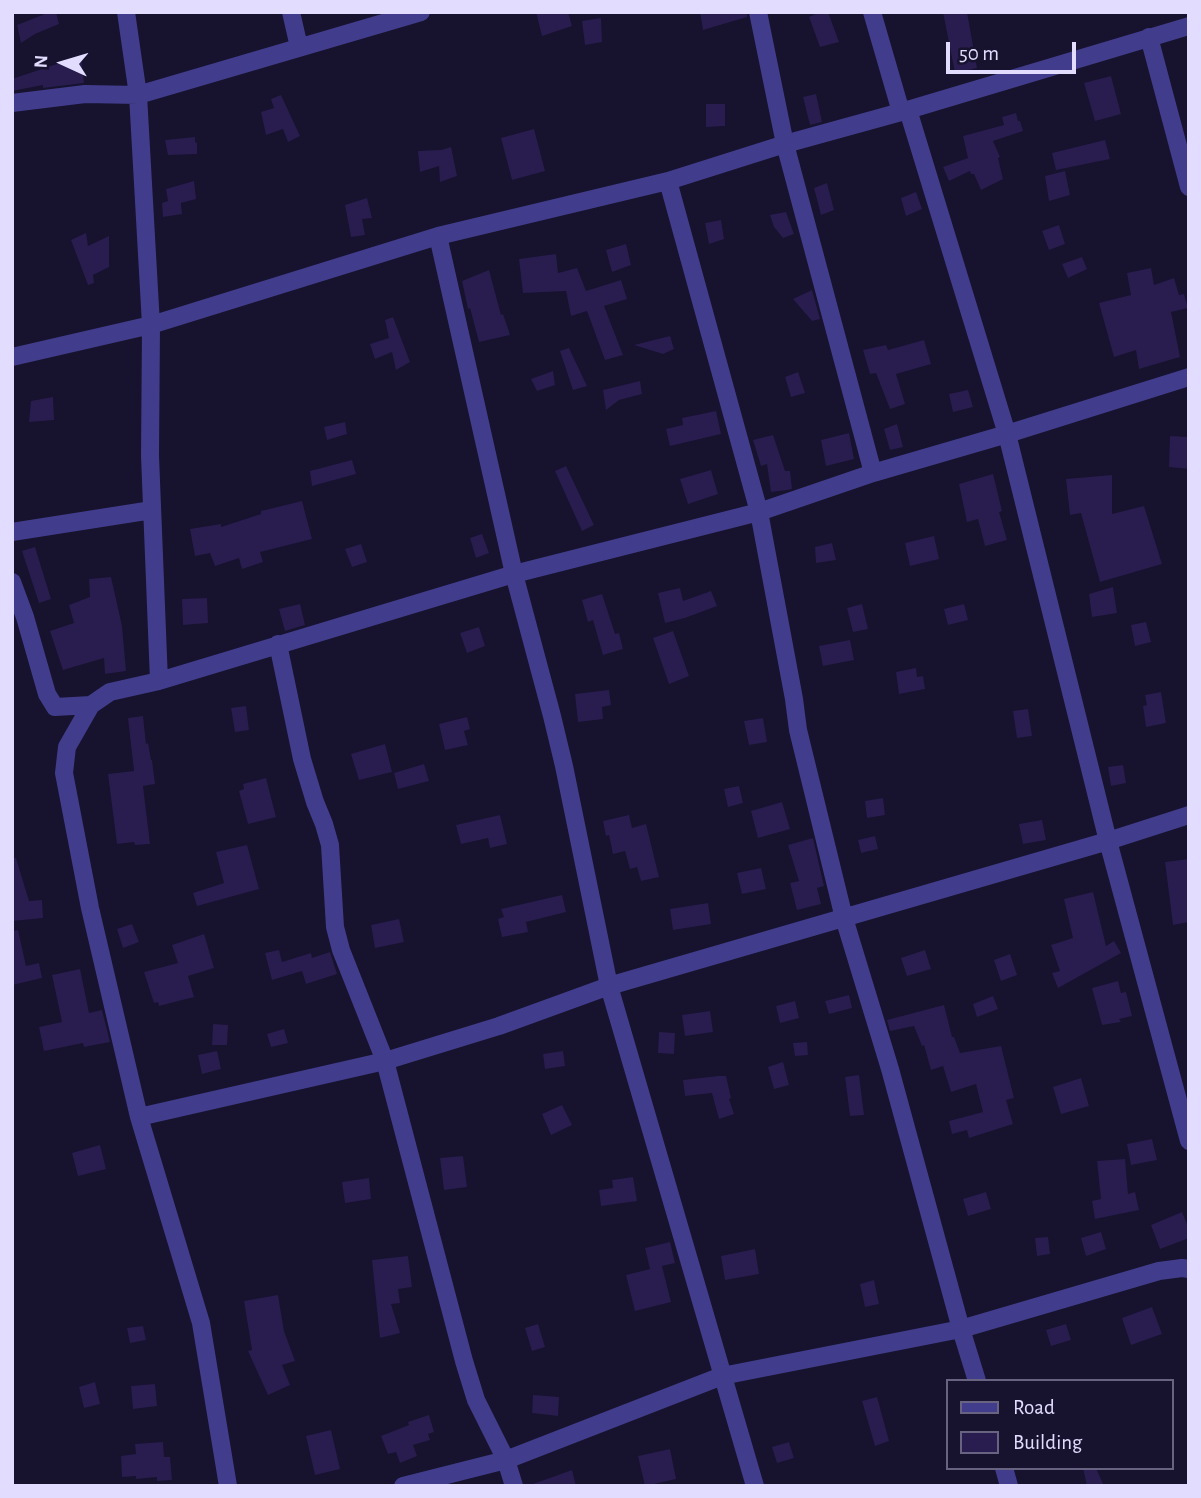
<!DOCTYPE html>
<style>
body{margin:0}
#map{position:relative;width:1201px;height:1498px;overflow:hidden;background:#17122d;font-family:"Alegreya Sans",sans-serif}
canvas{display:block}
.frame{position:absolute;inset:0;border:14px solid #e2ddff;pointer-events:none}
.legend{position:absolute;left:946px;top:1379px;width:228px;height:91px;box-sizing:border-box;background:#17122d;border:2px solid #686381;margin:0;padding:9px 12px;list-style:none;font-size:21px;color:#e2ddff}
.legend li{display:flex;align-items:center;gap:14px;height:35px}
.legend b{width:35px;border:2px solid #686381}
.north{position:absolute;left:28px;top:28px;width:70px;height:70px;-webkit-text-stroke:5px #17122d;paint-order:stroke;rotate:274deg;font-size:19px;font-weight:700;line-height:28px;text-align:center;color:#e2ddff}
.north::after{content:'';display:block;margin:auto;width:24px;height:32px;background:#e2ddff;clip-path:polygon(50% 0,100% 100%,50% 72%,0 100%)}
.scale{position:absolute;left:946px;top:42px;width:130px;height:32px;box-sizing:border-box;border:4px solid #e2ddff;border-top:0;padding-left:9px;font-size:21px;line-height:24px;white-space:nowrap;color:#e2ddff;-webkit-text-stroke:5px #17122d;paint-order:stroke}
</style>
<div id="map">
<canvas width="1201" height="1498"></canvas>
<div class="frame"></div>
<ul class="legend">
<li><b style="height:9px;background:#413d8c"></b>Road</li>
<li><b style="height:19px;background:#281d4e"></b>Building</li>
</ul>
<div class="north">N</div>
<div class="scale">50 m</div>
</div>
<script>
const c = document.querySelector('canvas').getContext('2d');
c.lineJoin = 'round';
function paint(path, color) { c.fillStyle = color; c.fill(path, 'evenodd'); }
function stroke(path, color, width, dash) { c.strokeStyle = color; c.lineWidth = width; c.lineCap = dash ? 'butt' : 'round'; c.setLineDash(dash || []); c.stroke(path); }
paint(new Path2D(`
 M50 12H56L59 24 35 34 21 43 17 25Z
 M536 12H568L572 26 542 36Z
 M700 12H747V17L703 30Z
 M820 12H828L839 42 820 47 809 17Z
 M943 12H967L977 68 955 73Z
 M601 18 602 42 585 45 582 21Z
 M81 56 84 83 43 88V85L12 91V79Z
 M1111 76 1121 114 1095 121 1084 83Z
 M816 94 822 122 810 125 803 97Z
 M281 95 300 136 288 142 283 129 266 135 261 112 274 108 271 99Z
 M706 104H725V126L706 127Z
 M1016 113 1018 121H1020L1023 131 993 141 1000 157 998 158 1003 179 981 190 974 174H971L970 171 949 181 943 167 968 158 963 136 1004 125 1002 117Z
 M534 129 545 171 512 180 501 138Z
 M195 137V142L197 143V154L168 155 165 140Z
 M1105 140 1110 159 1056 170 1052 153Z
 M451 147 457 176 440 182 439 166 420 172 418 151 441 150Z
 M1065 171 1070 195 1049 201 1045 176Z
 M194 181 196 199 181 203 182 214 163 217 162 203 168 201 166 189Z
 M827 183 834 210 821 215 814 188Z
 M916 192 922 209 906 216 901 198Z
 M367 198 372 218 362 219 365 235 351 237 345 205Z
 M786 212 794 234 783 238 774 227 770 215Z
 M721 220 724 239 709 244 705 223Z
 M1059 225 1065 244 1049 250 1042 231Z
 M86 233 88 246 109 236V267L93 275 94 283 88 285 71 240Z
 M626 244 631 265 612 272 606 250Z
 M556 254 558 273 577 268 586 291 621 280 627 299 604 306 623 355 605 360 587 311 571 316 566 291 523 293 519 259Z
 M1082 257 1087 269 1068 278 1062 264Z
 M1151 268 1154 285 1174 278 1179 295 1184 294 1188 308 1171 312 1180 357 1139 369 1136 350 1114 357 1099 303 1131 295 1127 273Z
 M489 270 501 315 503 314 510 335 479 342 470 308 468 309 462 281Z
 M812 290 820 319 812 321 793 299Z
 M393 317 410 362 396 370 392 352 375 359 370 344 389 338 385 320Z
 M670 336 674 349 663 354 634 345Z
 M924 340 931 364 896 374 905 404 890 409 876 373 870 374 863 350 886 345 888 350Z
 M569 348 587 386 573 390 560 351Z
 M553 371 555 385 537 391 531 379Z
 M798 372 805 393 791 397 785 377Z
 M640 381 642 394 619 400 606 410 603 390Z
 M968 390 973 407 953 412 949 394Z
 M53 397 54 420 29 422 31 401Z
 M716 411 721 434 670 446 666 429 683 425 682 418Z
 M345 422 347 434 327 440 324 427Z
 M897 424 903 447 890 450 884 429Z
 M849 433 854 459 826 466 821 440Z
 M773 435 785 471H790L792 489 787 490 771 492 767 464 761 466 753 440Z
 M1170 436 1189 437V469L1169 467Z
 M352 460 356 474 312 486 310 471Z
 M566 466 594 525 582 531 555 471Z
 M711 470 718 494 688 504 680 479Z
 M993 474 1002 511 999 512 1007 540 985 546 978 519 967 522 959 484Z
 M1112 475V514L1144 506 1162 564 1100 582 1081 513 1070 515 1066 479Z
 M302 501 312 539 260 552 263 562 242 569 239 558 215 566 210 553 195 556 190 529 221 524V527L261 514V511Z
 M482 534 489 553 476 558 470 538Z
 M934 536 939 559 910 566 905 543Z
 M832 543 836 560 816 563 815 547Z
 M361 544 367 562 352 567 345 549Z
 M35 547 51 599 39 603 22 551Z
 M111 577 122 626 126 671 105 674 104 658 63 670 50 631 74 623 69 605 90 597 89 579Z
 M1113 587 1117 613 1092 617 1089 594Z
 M680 588 683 601 711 591 717 606 685 618 665 623 658 593Z
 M602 594 615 634 619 633 623 649 603 655 593 620 588 622 582 600Z
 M207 598 208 623 183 625 182 599Z
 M300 604 305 625 285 631 279 609Z
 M862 604 868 629 853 632 847 608Z
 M964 604 968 620 948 625 944 609Z
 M1146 622 1151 642 1135 646 1131 625Z
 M479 627 485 646 467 653 460 633Z
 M673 631 689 676 669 684 653 638Z
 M850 640 854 660 823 666 819 646Z
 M916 668 917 677 923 676 925 689 899 694 896 672Z
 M609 690 611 705 602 707 603 719 578 722 575 694Z
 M1161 692 1166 723 1146 727 1143 706 1147 705 1145 695Z
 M246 706 249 730 235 732 231 708Z
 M1028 709 1032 736 1017 738 1013 711Z
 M143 716 146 744 148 743 151 760H152L155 784 143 786 150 844 135 845 134 842 117 844 108 774 134 771 128 718Z
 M467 717 470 729 464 731 468 745 445 750 439 724Z
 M763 718 767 742 749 745 744 721Z
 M385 744 392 772 359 780 351 754Z
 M424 764 429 781 398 789 394 773Z
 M1123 765 1126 783 1111 786 1108 767Z
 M266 778 276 817 248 824 239 791 244 789 243 784Z
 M739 786 743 803 728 807 724 789Z
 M883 798 885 815 867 818 865 801Z
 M782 802 790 829 758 838 751 811Z
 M500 815 507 844 490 848 488 838 461 844 456 825Z
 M629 815 632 828 646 824 659 877 641 881 637 867 630 869 625 851 613 854 609 835 606 836 603 821Z
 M1042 820 1046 840 1023 844 1019 824Z
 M875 836 878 849 861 853 858 840Z
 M813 838 824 886 817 888 821 904 797 910 790 883 799 881 788 845Z
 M247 845 259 889 197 906 193 893 224 883 216 852Z
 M12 858H16L29 901 42 900 43 918 12 921Z
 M1189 859V922L1173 925 1165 862Z
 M761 868 766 889 742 894 737 873Z
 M1093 892 1106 946 1114 941 1121 953 1058 988 1052 973 1060 971 1051 945 1073 938 1064 899Z
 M562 895 566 912 526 922 528 932 502 937 498 919 504 917 501 909Z
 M708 903 711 924 673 930 670 909Z
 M399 919 404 942 375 948 371 925Z
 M132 924 139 942 123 948 117 929Z
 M18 930 26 966 39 963 42 978 12 985V931Z
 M204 934 214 968 188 976 194 997 159 1006 158 1002 154 1003 144 972 178 963 172 945Z
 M279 950 282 962 311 953 312 958 330 952 337 974 306 984 302 971 272 980 265 953Z
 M925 950 931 969 907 976 901 958Z
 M1010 954 1017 975 1001 981 994 960Z
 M80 969 89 1013 102 1010 110 1042 84 1047 83 1043 44 1051 39 1027 62 1022 52 975Z
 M1118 981 1121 993 1126 992 1132 1016 1119 1019 1121 1022 1102 1025 1092 988Z
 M849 995 852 1008 829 1014 825 1001Z
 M993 996 998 1009 977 1017 973 1004Z
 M795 1001 799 1018 780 1023 776 1006Z
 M944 1005 952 1037H954L960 1053 1001 1046 1014 1098 1006 1100 1013 1124 969 1138 967 1130 952 1134 949 1121 983 1112 976 1084 951 1092 943 1066 931 1070 924 1045 922 1046 914 1026 890 1031 887 1020Z
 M710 1011 713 1032 685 1036 682 1015Z
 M213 1024 228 1025 227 1045H212Z
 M284 1029 288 1043 271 1047 267 1034Z
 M659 1032 675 1033 674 1054 658 1053Z
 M807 1042 808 1055 795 1056 793 1043Z
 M217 1051 221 1069 202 1074 198 1055Z
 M563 1051 565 1066 545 1069 543 1054Z
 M783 1062 789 1085 774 1089 768 1067Z
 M859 1075 864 1115 850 1116 845 1077Z
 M718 1076H726L731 1098 729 1099 734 1114 719 1119 712 1093 685 1096 683 1080Z
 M1081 1078 1089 1106 1061 1114 1053 1087Z
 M562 1105 572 1125 551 1135 542 1114Z
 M1152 1139 1157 1160 1131 1165 1127 1144Z
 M100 1145 106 1169 78 1176 72 1153Z
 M463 1156 467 1187 444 1190 440 1158Z
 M1125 1159 1128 1194 1135 1192 1139 1210 1095 1219 1092 1201 1101 1199 1097 1161Z
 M633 1177 637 1201 601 1206 599 1190 613 1188 612 1180Z
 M369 1178 371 1199 345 1203 342 1182Z
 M986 1192 991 1209 968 1216 963 1199Z
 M1182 1212 1189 1229V1238L1160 1249 1151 1225Z
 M1101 1232 1106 1249 1086 1256 1081 1238Z
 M1048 1237 1050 1254 1037 1256 1035 1238Z
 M670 1242 675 1263 662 1266 671 1302 635 1311 626 1275 650 1269 645 1248Z
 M755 1249 759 1274 725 1280 721 1256Z
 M408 1256 412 1287 398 1289 400 1303 391 1304 400 1333 380 1338 372 1260Z
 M874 1280 879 1304 865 1307 860 1284Z
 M278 1295 284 1331 295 1361 282 1365 290 1385 268 1395 248 1351 252 1350 244 1301Z
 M1152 1307 1162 1334 1131 1345 1122 1318Z
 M538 1324 545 1347 532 1351 525 1328Z
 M1066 1324 1071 1340 1051 1346 1046 1330Z
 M143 1326 146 1340 130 1343 127 1328Z
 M95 1382 100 1404 84 1408 79 1387Z
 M155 1384 157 1406 133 1409 131 1386Z
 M533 1395 559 1397 558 1416 532 1413Z
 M877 1397 889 1441 875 1446 862 1401Z
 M429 1415 434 1432 428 1434 430 1440 413 1445 417 1456 400 1463 396 1452 388 1454 381 1436 409 1425 408 1422Z
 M331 1430 340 1469 315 1475 306 1436Z
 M163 1442 164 1457H170L172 1480 157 1481V1477L136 1479V1476L122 1477 121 1456 136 1454 135 1444Z
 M789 1442 794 1458 777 1463 772 1447Z
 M670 1449 676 1479 645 1486 638 1456Z
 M1083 1468H1096L1104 1486H1087Z
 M572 1470 576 1486H534L533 1484Z`), '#281d4e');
stroke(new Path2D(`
 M126 12 138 95 151 325 150 456 159 681
 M291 12 299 47
 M758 12 785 144 873 473
 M872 12 901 112
 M1149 37 1189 187
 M12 103 85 94 138 95 421 12
 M908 110 1007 434 1108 841 1189 1141
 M668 181 759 512 794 699 798 730 844 918 890 1069 961 1329 977 1381
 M438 236 514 574 552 716 564 766 609 986 755 1486
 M12 357 151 325 438 236 668 181 785 144 901 112 1189 26
 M12 532 152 510
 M12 582 25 617 47 694 55 707 91 705
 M278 644 302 759 315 802 324 824 330 845 335 927 341 950 385 1061 464 1361 476 1400 506 1460 514 1486
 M139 1117 385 1061 499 1026 609 986 1108 841 1189 815
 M1004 1468 1009 1486
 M228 1486 201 1323 139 1117 90 908 64 773 67 747 91 705 110 692 159 681 514 574 759 512 873 473 1007 434 1189 377
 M403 1486 506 1460 722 1376 961 1329 1159 1271 1182 1268 1189 1269`), '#413d8c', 18);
</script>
